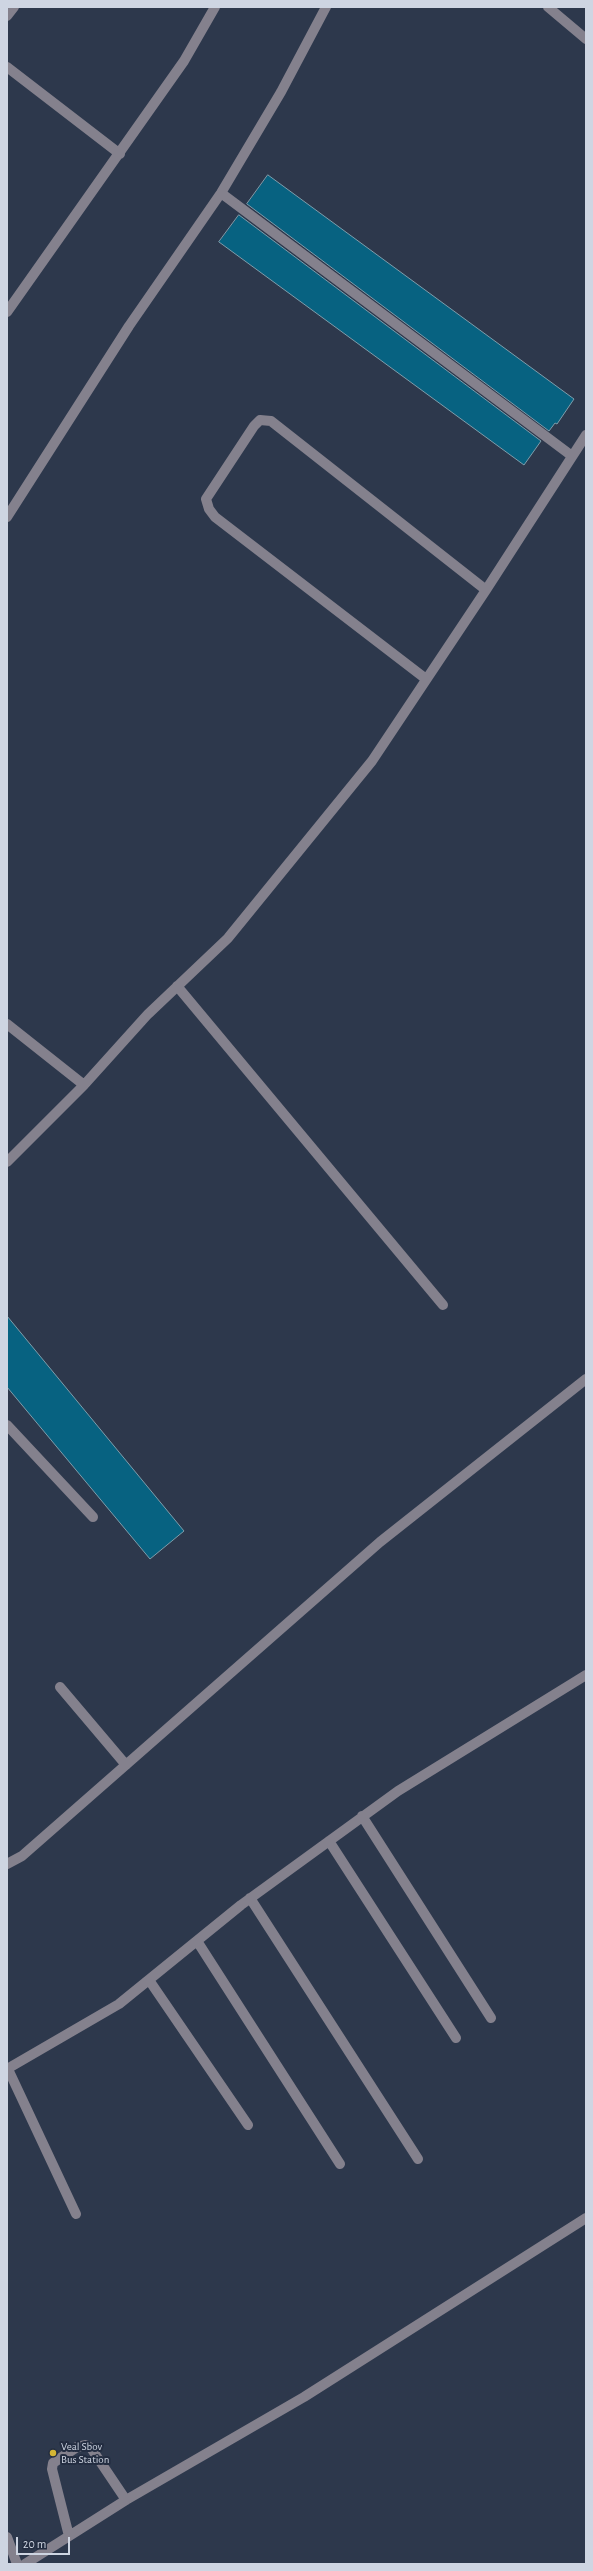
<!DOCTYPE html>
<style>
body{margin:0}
#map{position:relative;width:593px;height:2571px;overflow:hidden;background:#2d384c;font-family:"Alegreya Sans",sans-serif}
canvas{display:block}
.frame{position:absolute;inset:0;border:8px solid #ced5e2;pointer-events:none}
.scale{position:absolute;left:16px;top:2537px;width:54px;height:18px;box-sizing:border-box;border:2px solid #ced5e2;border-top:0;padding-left:5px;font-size:12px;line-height:14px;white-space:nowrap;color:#ced5e2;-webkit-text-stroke:3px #232d41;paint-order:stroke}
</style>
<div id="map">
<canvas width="593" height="2571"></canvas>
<div class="frame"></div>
<div class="scale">20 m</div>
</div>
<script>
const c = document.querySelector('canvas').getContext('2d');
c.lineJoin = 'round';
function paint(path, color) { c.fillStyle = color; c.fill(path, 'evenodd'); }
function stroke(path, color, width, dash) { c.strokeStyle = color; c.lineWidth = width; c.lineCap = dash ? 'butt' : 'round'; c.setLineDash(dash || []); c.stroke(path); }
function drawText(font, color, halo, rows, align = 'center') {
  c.font = font + ' "Alegreya Sans",sans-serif'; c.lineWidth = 4; c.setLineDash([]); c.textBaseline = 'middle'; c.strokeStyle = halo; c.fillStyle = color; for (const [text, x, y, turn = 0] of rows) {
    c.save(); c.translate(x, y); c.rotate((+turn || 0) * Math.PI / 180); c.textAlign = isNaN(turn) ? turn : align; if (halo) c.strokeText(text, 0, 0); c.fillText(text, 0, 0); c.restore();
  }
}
const building = new Path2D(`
 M268 175 574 399 557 424 555 423 549 431 247 204Z
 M239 215 541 441 524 465 219 242Z
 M7 1316 184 1531 150 1559 7 1387Z`);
paint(building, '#076281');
stroke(building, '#7f9dab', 1);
stroke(new Path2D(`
 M548 7 586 39
 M7 16 14 7
 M7 67 120 154
 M221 193 572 456
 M7 312 184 61 215 7
 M7 517 129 326 221 193 281 92 326 7
 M426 679 215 517 209 509 206 499 254 426 260 420 271 421 486 590
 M177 986 443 1305
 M7 1024 84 1085
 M7 1162 84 1085 148 1014 228 938 372 761 486 590 586 435
 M7 1425 93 1517
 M60 1687 126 1765
 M362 1816 491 2018
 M329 1841 456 2038
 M7 1864 22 1856 380 1542 586 1379
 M250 1898 418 2159
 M197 1941 340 2164
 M149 1980 248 2125
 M7 2069 119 2004 241 1905 398 1791 586 1675
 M8 2069 76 2214
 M69 2536 52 2469 53 2463 77 2447 86 2445 91 2448 126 2500
 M7 2537 17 2564
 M25 2564 126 2500 304 2397 586 2218`), '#84818d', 10);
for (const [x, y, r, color] of [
 [53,2453,4,"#d4b635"]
]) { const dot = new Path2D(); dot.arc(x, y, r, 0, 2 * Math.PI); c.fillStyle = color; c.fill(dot); stroke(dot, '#232d41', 1.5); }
drawText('11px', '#ced5e2', '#232d41', [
 ["Veal Sbov",61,2447],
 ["Bus Station",61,2460]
], 'left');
</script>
